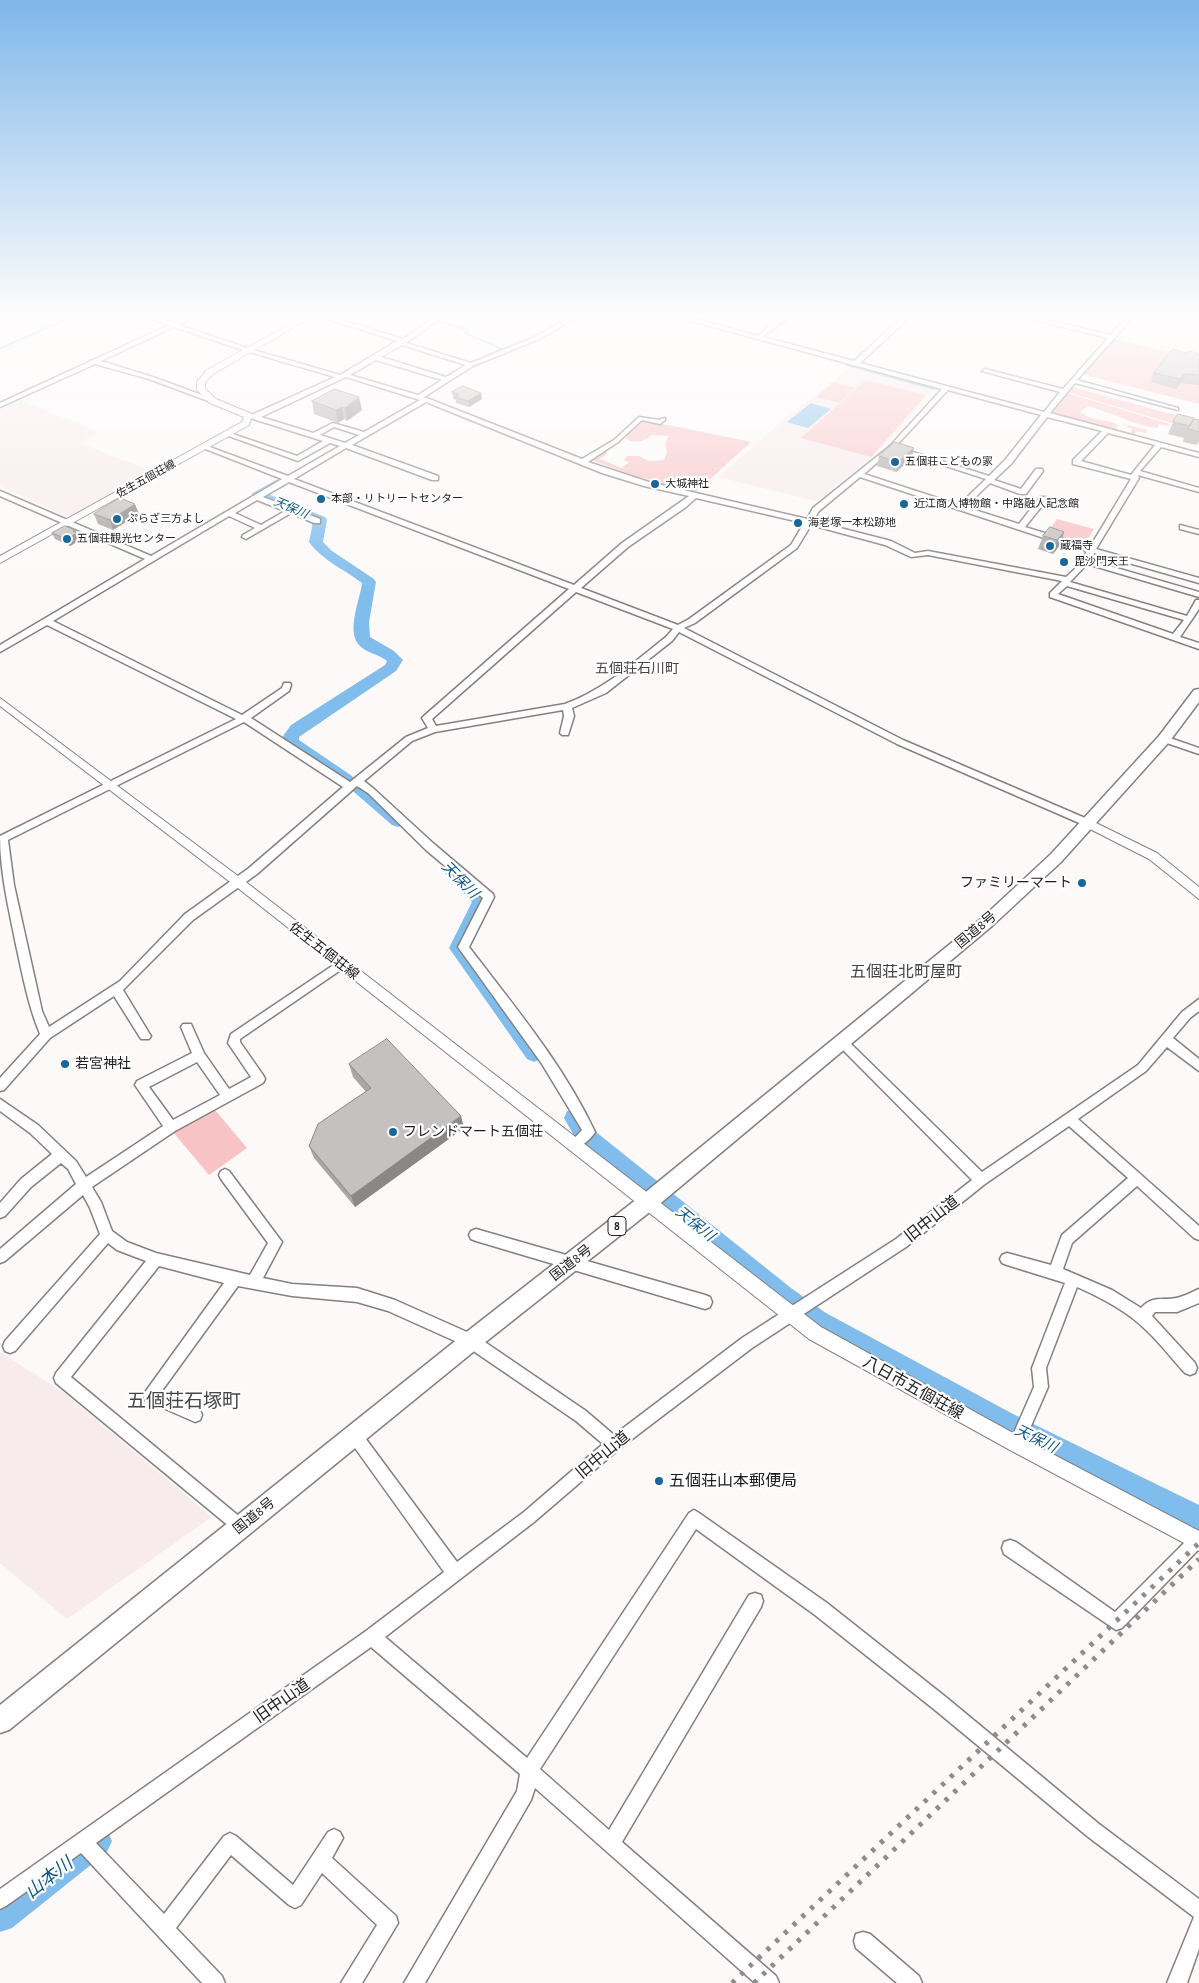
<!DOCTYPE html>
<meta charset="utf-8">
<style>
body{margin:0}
canvas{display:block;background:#fdf9f9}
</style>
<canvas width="1199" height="1983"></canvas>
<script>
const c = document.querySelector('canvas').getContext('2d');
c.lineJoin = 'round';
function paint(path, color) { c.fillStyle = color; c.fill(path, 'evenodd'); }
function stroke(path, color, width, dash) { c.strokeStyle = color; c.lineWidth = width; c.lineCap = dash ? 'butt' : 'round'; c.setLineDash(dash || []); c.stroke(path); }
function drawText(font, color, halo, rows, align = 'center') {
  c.font = font + ' "Alegreya Sans","Noto Sans JP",sans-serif'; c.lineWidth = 4.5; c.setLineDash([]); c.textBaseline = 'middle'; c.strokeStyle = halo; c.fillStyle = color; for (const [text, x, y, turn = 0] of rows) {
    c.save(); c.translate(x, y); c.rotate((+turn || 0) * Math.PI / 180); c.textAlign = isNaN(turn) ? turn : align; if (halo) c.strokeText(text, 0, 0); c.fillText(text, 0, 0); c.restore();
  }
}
paint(new Path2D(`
 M852 366 934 389 901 428 871 458 816 501 718 477 781 422Z
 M15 398 99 432 80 443 153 472 75 514 66 516 0 486V405Z
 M0 1352 63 1392 212 1517 67 1619 0 1563Z`), '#f8ebeb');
paint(new Path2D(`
 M1114 339 1199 360V404L1082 374Z
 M866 380 926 395 871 457 801 438Z
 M833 382 856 388 839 403 816 397Z
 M1072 387 1178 416 1171 423 1067 392Z
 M1067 393 1170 424 1168 426 1159 424 1157 428C1138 426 1109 412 1088 406L1080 412 1088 417 1115 423 1118 425 1116 429 1130 433 1133 429 1127 427 1128 425 1147 430 1146 433 1136 431 1132 436 1050 413Z
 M644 420 751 442 697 491H689L654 482 653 480 638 477 594 461 593 459 606 451 608 453 600 459 622 468 629 462 624 460 627 456H639L649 461 664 460 667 452 665 443 669 436 653 435C645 440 636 445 626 439V436Z
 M1057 519 1094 529 1085 544 1047 534Z
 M215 1110 247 1148 209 1175 172 1131Z`), '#f8c3c5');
paint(new Path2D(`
 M811 403 831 409 808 428 787 422Z`), '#81bdec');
stroke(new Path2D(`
 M436 321 469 330 465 333 502 349 480 359
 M0 348 77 315
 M430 387 444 379`), '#81bdec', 2);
paint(new Path2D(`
 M782 315H794L773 333H765V329Z
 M850 361 938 385 940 387 934 390 846 366 844 364Z
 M276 480 282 484 268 494 325 517 327 520 323 542 332 551 374 579 376 582 369 622 370 637 394 651 403 660 396 671 299 737V740L352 776 355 780 352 784H340L285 746 283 736 291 725 385 665 387 661C379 654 366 653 359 645 346 630 360 601 362 583 344 569 323 561 309 542L313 522 251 494Z
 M360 782 366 784 404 817 407 821 404 825 398 827 392 825 354 792 351 788 354 784Z
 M451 863C466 868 484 887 491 901L469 947 541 1047 544 1053 541 1059 534 1062 527 1059 449 948 472 902 442 870 445 865Z
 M575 1109 583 1111 596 1132 791 1288 826 1313 1013 1414 1199 1505V1533L995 1432 808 1329 773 1304 580 1146 564 1118 567 1111Z
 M96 1825 107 1830 112 1841 107 1852 12 1928 0 1932V1895L85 1830Z`), '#81bdec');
const minor = new Path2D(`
 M141 315H151L174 323 190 315H199L179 325 250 349 340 375 397 341 315 315H325L403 339 438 315H445L406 343 471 363 535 337 573 315H581L539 339 473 366 424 397 582 459 614 440 639 417 659 420 665 418V420L660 424 642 420 618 442 588 462 649 482 807 519 813 508 890 446 942 389 669 315H680L758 336 782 315H789L763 337 854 361 905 315H912L860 363 1044 412 1060 392 982 371 985 369 1063 389 1108 338 1013 315H1025L1111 335 1128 315H1135L1077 380 1178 408V410L1075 383 1050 413 1199 453V457L1161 447 1140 471 1199 488V492L1138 475 1139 478 1096 549 1199 578V583L1094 553 1089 560 1199 592V597L1087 564 1070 582 1187 616 1196 600H1199V609L1180 637 1199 643V649L1050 597V593L1062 581 928 555 911 557 885 545 811 525 797 548 695 623 684 628 903 740 1092 821 1093 823 1092 825H1084L897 744 679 632 672 641 606 693 572 708 574 716 568 735H562L560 733 564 716 563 710 435 732 412 741 364 781 374 789 434 844 493 894 494 897 469 947C514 1006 563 1064 595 1132 592 1138 578 1151 571 1148L569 1144 582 1130 542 1064 458 947 483 898 426 850 368 793 357 786 257 874 193 920 123 990 149 1033 151 1036 149 1039H141L114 996 50 1038 4 1090 0 1091V1078L40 1034C28 1005 23 976 16 945 9 909 0 873 0 836L236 719 47 625 0 652V645L145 559 0 496V491L151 556 282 479 203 448V446H207L288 476 340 446 330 443 298 461 226 435V433H230L297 456 323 441 247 417 335 377 246 351 174 327 101 361 153 377 215 400V402H211L149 379 95 364 0 407V403L169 325ZM402 345 466 365 446 377 381 357ZM376 360 442 380 418 395 350 375ZM346 377 420 400 364 432 333 423 313 433 261 417ZM948 390 1041 415 1005 460 989 476 900 448H896V450L986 479 959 505 864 474 894 448ZM426 402 602 473 644 486 689 496 622 543 574 585 294 479 346 448 432 480H438V476L352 445ZM1047 417 1102 431 1073 460V464L1131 479 1090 547 1025 527 1046 501V497H1040L1019 524 965 507 990 483 1020 494H1026L1043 471 1042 469H1036L1021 489 994 480 1011 464ZM334 427 359 435 345 443 320 435ZM1108 433 1155 445 1131 475 1081 461ZM860 477 1059 543 1087 551 1078 566 1066 577 928 551 915 553 891 541 813 521 819 511ZM289 482 569 589 424 716 422 718 428 728 406 737 350 782 251 718 289 691 291 685 290 683H284L282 688 242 715 53 621 229 516 255 528 243 535 242 537 246 539 291 513 314 523H320V519L263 497ZM696 498 804 523 791 545 689 619 678 625 581 588 628 547 686 507ZM257 500 285 511 261 525 235 513ZM1067 586 1184 620 1173 634 1058 594ZM576 592 673 629 666 637C633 663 605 689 565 704L436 726 432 719ZM244 722 343 787 249 868 185 914 120 981 49 1027 42 1011 14 885 8 840Z
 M1180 525 1199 530V534L1180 529Z
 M1164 736 1199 748V754L1161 741V737Z
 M341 960 347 964 345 967 240 1039V1042L263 1075 265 1079 263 1083 175 1131 92 1187 101 1202 112 1231 127 1242 156 1253 250 1275 268 1243 221 1179 219 1175 221 1171 225 1169 229 1171 282 1242 263 1278 292 1284 357 1288 395 1300 476 1336 586 1411 614 1435 742 1338 896 1239 972 1180 838 1045 836 1042 838 1039H846L982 1172 1138 1065 1182 1012 1199 999V1011L1190 1018 1173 1038 1199 1059V1071L1167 1047 1146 1071 1078 1119 1199 1226V1240L1194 1238 1137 1186 1072 1243 1063 1269 1112 1290 1141 1308C1153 1295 1161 1301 1176 1298 1183 1297 1192 1292 1199 1289V1303L1177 1312H1155L1152 1316 1195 1363 1197 1368 1195 1373 1190 1375 1185 1373C1172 1359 1160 1343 1146 1330 1127 1311 1102 1298 1077 1287L1046 1368 1048 1387 1021 1449 1016 1451 1011 1449 1009 1444 1034 1387 1032 1368 1065 1283 1007 1265 1002 1263 1000 1259 1002 1255 1007 1253 1051 1265 1062 1235 1128 1178 1069 1126 985 1184 906 1247 752 1348 619 1449 534 1522 385 1637 527 1758 689 1513 694 1510 699 1513 827 1603 947 1698 1099 1824 1199 1899V1949L1187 1983H1167L1194 1917 1087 1836 935 1710 815 1615 696 1529 540 1769 609 1830 749 1595 755 1593 761 1595 763 1601 761 1607 622 1842 776 1976 779 1983H755L535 1788 531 1800 425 1983H404L517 1791 520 1774 371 1647 96 1843 164 1914 224 1836 230 1833 236 1836 293 1885 328 1832 334 1829 340 1832 343 1838 332 1858 396 1916 398 1923 362 1983H341L377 1925 322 1873 301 1905 295 1908 289 1905 231 1855 176 1928 222 1976 225 1983H202L81 1853 6 1906 0 1909V1889L366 1631 444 1572 350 1441 348 1436 350 1431 355 1429 360 1431 457 1562 524 1512 603 1444 576 1421 466 1346 388 1311 357 1302 292 1296 238 1286 161 1392 200 1410 202 1415 200 1420 195 1422 145 1400 143 1395 224 1283 159 1266 71 1377 246 1522 249 1527 246 1532 241 1535 236 1532 56 1383 54 1378 56 1373 146 1261 117 1250 108 1243 15 1351 10 1353 5 1351 3 1346 5 1341 100 1234 90 1208 83 1195 5 1261 0 1263V1249L76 1184 68 1169 61 1163 31 1187 5 1216 0 1218V1203L21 1179 52 1154 30 1133 0 1111V1099L38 1125 76 1161 86 1177 163 1126 135 1085 137 1081 192 1053 181 1027 183 1024H191L204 1053 229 1089 251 1077 228 1043 231 1034ZM197 1062 220 1095 173 1120 149 1087Z
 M476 1229 705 1295 710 1297 712 1302 710 1307 705 1309 476 1241 471 1239 469 1235 471 1231Z
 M1197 1532 1199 1533V1549L1122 1628 1116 1630 1004 1554 1002 1548 1004 1542 1010 1540 1016 1542 1115 1612 1192 1535Z
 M863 1932 870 1934 919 1976 922 1983H897L856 1948 854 1941 856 1934Z`);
const major = new Path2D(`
 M306 315H315L213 374 205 382V389L216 399 252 414 249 425 0 563V556L242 422 244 417 210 403 197 390V382L207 370Z
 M0 698 242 879 821 1327 1022 1438 1199 1531V1551L1010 1450 809 1339 234 885 0 706Z
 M1088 819 1157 853 1199 887V899L1149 859 1084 826 1082 823 1084 820Z`);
const highway = new Path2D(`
 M1199 689V702L1169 742 1061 862 992 926 656 1207 478 1348 9 1730 0 1733V1705L464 1334 642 1195 982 918 1051 854 1159 736 1194 690Z`);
stroke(minor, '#848080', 3);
stroke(major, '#848080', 2);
stroke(highway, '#848080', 3);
paint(minor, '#fff');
paint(major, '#fff');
paint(highway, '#fff');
stroke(new Path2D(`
 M732 1983 1199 1543
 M754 1983 1199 1559`), '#8f8c8c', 5, [4, 8]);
paint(new Path2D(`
 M1186 353 1199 354V385L1180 383 1176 389 1151 382 1154 373Z
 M452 392 481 393 482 399 469 407 456 403V400L453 399Z
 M312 401 362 410 347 421 344 419 338 423 314 414Z
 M1194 419 1199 420V441L1197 445 1183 442 1184 438 1168 434 1173 422Z
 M879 456 912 458 896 472 877 466Z
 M94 514H139L113 530 98 524Z
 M75 530 80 540 70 546 55 539 52 533Z
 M1064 532 1060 545 1053 554 1038 549 1043 536Z
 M349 1064 464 1128 355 1207 314 1158 309 1146 366 1092 353 1077Z`), '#a9a6a6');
paint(new Path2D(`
 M1184 374 1180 383 1176 389 1180 379Z
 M481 393 482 399 469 407 468 401Z
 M359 397 362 410 347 421 345 408Z
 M342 407 344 419 338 423 336 410Z
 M914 448 912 458 896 472 898 462Z
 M135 504 139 514 113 530 110 520Z
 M75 530 77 534V533L80 540 70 546 67 539Z
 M1064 532 1060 545 1053 554 1057 540Z
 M461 1116 464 1128 355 1207 351 1196Z`), '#8a8787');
const building = new Path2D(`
 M1173 349 1186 353 1190 351 1199 354V375L1184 374 1180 379 1154 373Z
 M463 386 481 393 468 401 455 397 459 395 452 392Z
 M335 389 359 397 345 408 342 407 336 410 312 401Z
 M1178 414 1194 418 1190 426 1173 422Z
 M1194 419 1199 420V432L1188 429Z
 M895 442 914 448 898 462 879 456Z
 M120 498 135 504 110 520 94 514Z
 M65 526 75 530 73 531 77 533 67 539 52 533Z
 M1050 527 1064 532 1057 540 1043 536Z
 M387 1039 461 1116 351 1196 309 1146 318 1124 371 1088 349 1064Z`);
paint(building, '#c5c1c1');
stroke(building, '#8a8787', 1);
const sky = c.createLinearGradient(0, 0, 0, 593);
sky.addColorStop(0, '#7fb8ea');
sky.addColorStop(0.53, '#fefcfc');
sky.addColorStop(1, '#fefcfc00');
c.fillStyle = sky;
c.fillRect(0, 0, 1199, 593);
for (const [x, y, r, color] of [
 [895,462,5,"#196799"],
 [655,484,5,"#196799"],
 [321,499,5,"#196799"],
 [904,504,5,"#196799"],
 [117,519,5,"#196799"],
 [798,523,5,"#196799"],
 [67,539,5,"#196799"],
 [1050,546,5,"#196799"],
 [1064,562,5,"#196799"],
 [1082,883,5,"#196799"],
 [65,1064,5,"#196799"],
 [393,1132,5,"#196799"],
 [659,1481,5,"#196799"]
]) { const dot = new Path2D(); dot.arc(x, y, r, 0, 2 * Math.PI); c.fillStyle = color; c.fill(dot); stroke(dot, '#fff', 2); }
drawText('11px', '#1d1b1b', '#fff', [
 ["五個荘こどもの家",905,462],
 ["大城神社",665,484],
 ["本部・リトリートセンター",331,499],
 ["近江商人博物館・中路融人記念館",914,504],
 ["ぷらざ三方よし",127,519],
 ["海老塚一本松跡地",808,523],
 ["五個荘観光センター",77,539],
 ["蔵福寺",1060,546],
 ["毘沙門天王",1074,562]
], 'left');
drawText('11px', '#1d1b1b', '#fff', [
 ["佐生五個荘線",146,479,-29]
]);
drawText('italic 12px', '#125784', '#fff', [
 ["天保川",291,508,23]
]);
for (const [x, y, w] of [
 [617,1226,18]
]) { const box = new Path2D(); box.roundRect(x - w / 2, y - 9.5, w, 19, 4); c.fillStyle = '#fff'; c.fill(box); stroke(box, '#1d1b1b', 1); }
drawText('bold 12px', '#1d1b1b', null, [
 ["8",617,1226]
]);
drawText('14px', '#474444', '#fff', [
 ["五個荘石川町",637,669]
]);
drawText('14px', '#1d1b1b', '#fff', [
 ["ファミリーマート",1072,883,"right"],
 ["若宮神社",75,1064],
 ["フレンドマート五個荘",403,1132]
], 'left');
drawText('14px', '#1d1b1b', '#fff', [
 ["国道8号",976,930,-40],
 ["佐生五個荘線",324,951,38],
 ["国道8号",571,1263,-38],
 ["国道8号",254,1516,-39]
]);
drawText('italic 15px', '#125784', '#fff', [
 ["天保川",460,880,45],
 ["天保川",695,1224,39],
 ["天保川",1036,1439,26]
]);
drawText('16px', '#474444', '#fff', [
 ["五個荘北町屋町",906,972]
]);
drawText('16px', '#1d1b1b', '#fff', [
 ["旧中山道",932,1219,-38],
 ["八日市五個荘線",913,1388,29],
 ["旧中山道",603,1455,-40],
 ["旧中山道",282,1701,-35]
]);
drawText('16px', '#1d1b1b', '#fff', [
 ["五個荘山本郵便局",669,1481]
], 'left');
drawText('italic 18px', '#125784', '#fff', [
 ["山本川",49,1878,-38]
]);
drawText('19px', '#474444', '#fff', [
 ["五個荘石塚町",184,1401]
]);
</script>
